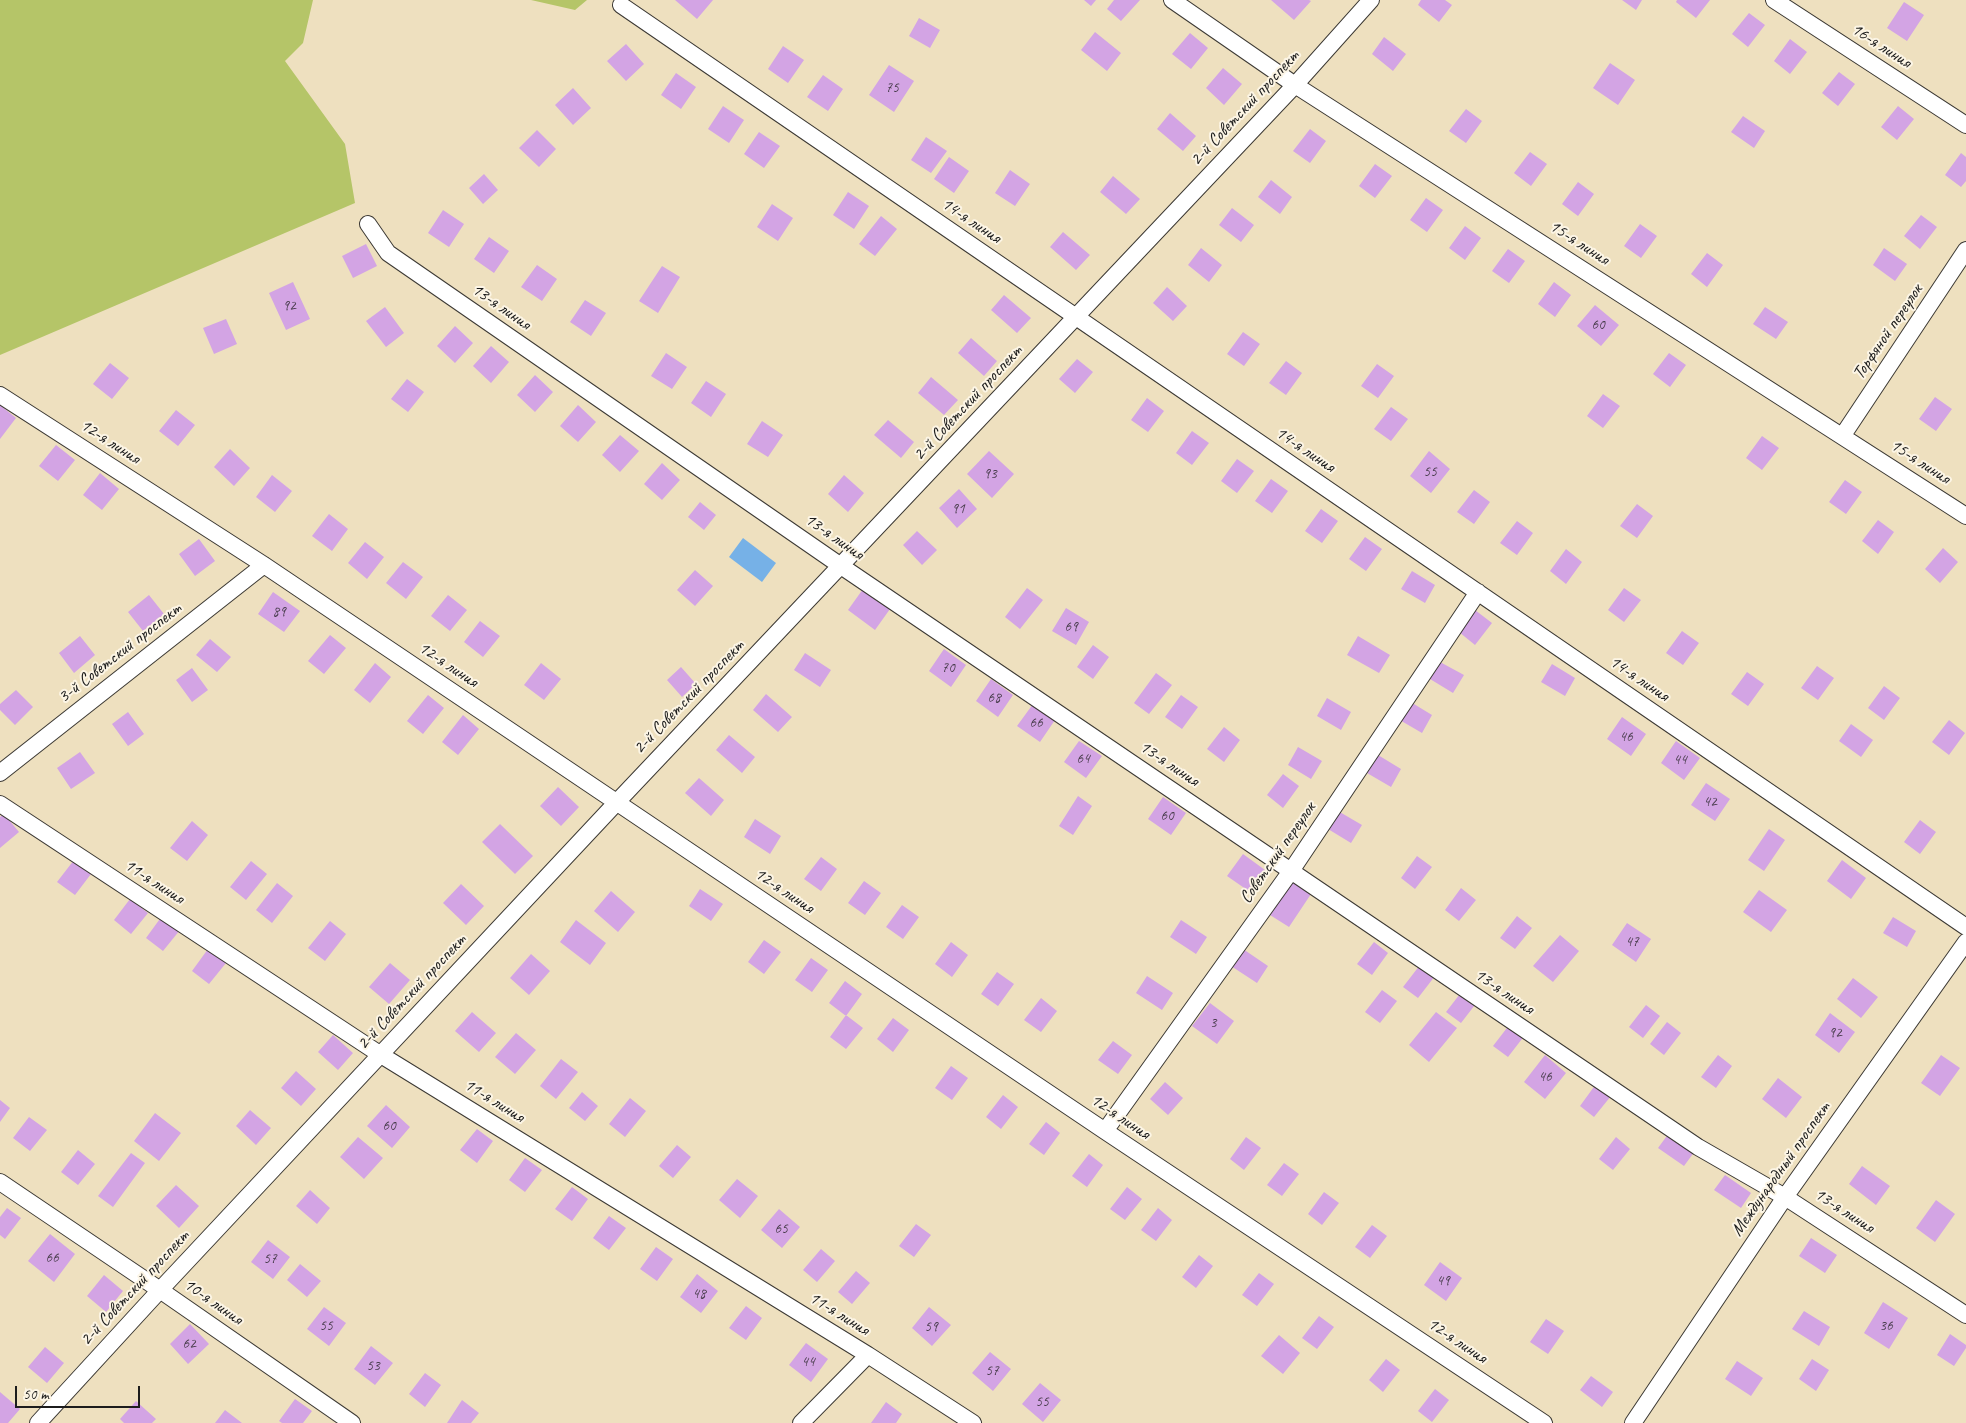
<!DOCTYPE html>
<meta charset="utf-8">
<style>
body{margin:0}
#map{position:relative;width:1966px;height:1423px;overflow:hidden;background:#eee0bf;font-family:Caveat,sans-serif}
canvas{display:block}
.scale{position:absolute;left:15px;top:1386px;width:125px;height:22px;box-sizing:border-box;border:2px solid #1c1c1c;border-top:0;padding-left:6px;font-size:15px;line-height:18px;white-space:nowrap;color:#1c1c1c;-webkit-text-stroke:4px #fcf5e5;paint-order:stroke}
</style>
<div id="map">
<canvas width="1966" height="1423"></canvas>
<div class="scale">50 m</div>
</div>
<script>
const c = document.querySelector('canvas').getContext('2d');
c.lineJoin = 'round';
function paint(path, color) { c.fillStyle = color; c.fill(path, 'evenodd'); }
function stroke(path, color, width, dash) { c.strokeStyle = color; c.lineWidth = width; c.lineCap = dash ? 'butt' : 'round'; c.setLineDash(dash || []); c.stroke(path); }
function drawText(font, color, halo, rows, align = 'center') {
  c.font = font + ' Caveat,sans-serif'; c.lineWidth = 4; c.setLineDash([]); c.textBaseline = 'middle'; c.strokeStyle = halo; c.fillStyle = color; for (const [text, x, y, turn = 0] of rows) {
    c.save(); c.translate(x, y); c.rotate((+turn || 0) * Math.PI / 180); c.textAlign = isNaN(turn) ? turn : align; if (halo) c.strokeText(text, 0, 0); c.fillText(text, 0, 0); c.restore();
  }
}
paint(new Path2D(`
 M0 0H313L303 43 285 61 345 144 355 203 0 355Z
 M531 0H587L575 10Z`), '#b5c568');
paint(new Path2D(`
 M743 538 776 563 762 582 729 557Z`), '#76b1e7');
paint(new Path2D(`
 M675 0H713L697 19Z
 M1084 0H1096L1091 6Z
 M1114 0H1140L1121 21 1107 9Z
 M1271 0H1309L1311 1 1294 20Z
 M1421 0H1445L1452 5 1439 22 1418 5Z
 M1622 0H1642L1636 10Z
 M1677 0H1710L1696 18 1676 2Z
 M1904 2 1924 15 1907 41 1887 28Z
 M1749 13 1765 25 1748 47 1732 34Z
 M919 18 940 30 930 48 909 36Z
 M1095 32 1121 53 1107 71 1081 50Z
 M1190 33 1208 48 1191 69 1172 54Z
 M1384 37 1406 54 1393 71 1372 54Z
 M1790 39 1807 52 1790 74 1774 61Z
 M626 44 644 64 626 81 607 61Z
 M783 46 804 60 788 83 768 69Z
 M1610 63 1635 80 1618 105 1593 88Z
 M889 65 914 81 894 112 869 95Z
 M1223 68 1242 84 1224 105 1206 88Z
 M1839 72 1855 84 1838 106 1822 93Z
 M676 73 696 87 681 109 661 95Z
 M823 75 843 89 828 111 807 97Z
 M573 88 591 108 573 125 555 105Z
 M723 106 744 120 729 143 708 129Z
 M1898 106 1914 119 1897 140 1881 127Z
 M1466 109 1482 121 1466 143 1449 131Z
 M1170 113 1196 136 1183 151 1157 129Z
 M1743 116 1765 131 1754 148 1731 132Z
 M1310 129 1326 141 1310 163 1293 151Z
 M537 130 556 149 539 167 519 148Z
 M759 132 780 146 764 168 744 154Z
 M926 137 947 151 931 173 911 160Z
 M1530 152 1547 164 1531 186 1514 173Z
 M1961 153 1966 157V181L1961 187 1945 175Z
 M949 157 969 171 954 193 934 179Z
 M1375 164 1392 176 1375 198 1359 186Z
 M1010 170 1030 184 1015 206 995 193Z
 M484 174 498 190 483 204 469 188Z
 M1113 176 1140 199 1126 214 1100 192Z
 M1271 180 1292 197 1280 214 1258 197Z
 M1578 182 1594 194 1578 216 1562 204Z
 M848 192 869 206 854 229 833 215Z
 M1426 198 1443 210 1427 232 1410 220Z
 M772 204 793 218 778 241 757 227Z
 M1232 208 1254 225 1241 242 1219 225Z
 M443 210 464 224 449 247 428 233Z
 M1921 215 1937 227 1920 249 1904 236Z
 M881 216 897 229 875 256 859 244Z
 M1640 224 1657 236 1641 258 1624 246Z
 M1465 226 1481 238 1465 260 1449 248Z
 M1063 232 1090 255 1076 270 1050 247Z
 M489 237 509 251 494 273 474 259Z
 M366 244 377 266 353 278 342 256Z
 M1201 248 1222 265 1209 282 1188 265Z
 M1884 248 1907 264 1895 281 1873 265Z
 M1508 249 1525 261 1509 283 1492 271Z
 M1707 253 1723 265 1707 287 1691 274Z
 M537 265 557 279 542 301 521 287Z
 M662 266 680 277 658 313 639 301Z
 M293 282 310 319 286 330 269 293Z
 M1554 282 1571 295 1555 317 1538 304Z
 M1167 287 1187 306 1173 321 1153 303Z
 M1004 295 1031 318 1017 333 991 310Z
 M585 300 606 313 591 336 570 322Z
 M1595 305 1619 325 1601 346 1577 326Z
 M385 307 404 333 386 347 366 321Z
 M1765 307 1788 322 1776 339 1753 324Z
 M226 319 237 344 214 354 203 328Z
 M455 326 473 343 455 363 437 346Z
 M1243 332 1260 344 1244 366 1227 354Z
 M971 338 997 361 984 376 958 353Z
 M491 346 509 362 491 383 473 366Z
 M666 353 687 367 672 389 651 376Z
 M1669 353 1686 365 1670 387 1653 374Z
 M1077 359 1093 372 1075 393 1059 379Z
 M1286 361 1302 373 1286 395 1269 383Z
 M110 363 129 378 112 399 93 384Z
 M1377 364 1394 376 1378 398 1361 386Z
 M535 375 553 392 535 412 517 395Z
 M931 377 958 400 944 415 918 393Z
 M407 379 424 392 408 412 391 399Z
 M706 381 726 394 711 417 691 403Z
 M1603 394 1620 406 1603 428 1587 416Z
 M1935 397 1952 409 1936 431 1919 419Z
 M1147 398 1164 411 1148 432 1131 420Z
 M0 405 16 418 0 439Z
 M578 405 596 422 578 442 560 426Z
 M1391 407 1408 419 1391 441 1374 429Z
 M176 410 195 425 178 446 159 431Z
 M888 420 914 442 901 458 874 435Z
 M762 421 783 435 768 457 747 444Z
 M1192 431 1209 443 1192 465 1176 453Z
 M620 435 639 451 620 472 602 455Z
 M1762 436 1779 448 1762 470 1746 458Z
 M56 445 75 460 58 481 39 466Z
 M230 449 250 468 234 486 214 467Z
 M989 451 1014 474 992 498 967 474Z
 M1429 451 1450 469 1431 493 1410 476Z
 M1237 459 1254 471 1237 493 1221 481Z
 M662 463 680 480 662 500 644 484Z
 M100 473 119 489 102 510 83 495Z
 M272 475 292 491 275 512 256 497Z
 M844 475 864 493 848 512 828 494Z
 M1271 479 1288 491 1272 513 1255 501Z
 M1845 480 1862 492 1846 514 1829 502Z
 M959 489 977 509 957 528 939 508Z
 M1474 490 1490 502 1474 524 1457 512Z
 M700 502 716 515 704 530 688 517Z
 M1637 504 1653 516 1637 538 1620 526Z
 M1321 509 1338 521 1322 543 1305 531Z
 M329 514 348 529 332 551 312 536Z
 M1878 520 1894 532 1878 554 1862 541Z
 M1517 521 1533 533 1517 555 1500 543Z
 M917 531 937 550 922 565 903 545Z
 M1365 537 1382 549 1366 571 1349 559Z
 M199 539 215 561 195 576 179 554Z
 M365 542 384 557 367 579 348 563Z
 M1943 548 1958 562 1940 583 1925 569Z
 M1566 549 1582 562 1566 584 1550 571Z
 M403 562 423 577 406 599 386 583Z
 M695 570 713 586 695 606 677 590Z
 M1412 571 1435 585 1425 603 1401 589Z
 M1027 588 1043 600 1020 629 1005 617Z
 M1624 588 1641 600 1624 622 1608 610Z
 M863 589 890 609 875 630 848 610Z
 M273 592 300 611 284 632 258 614Z
 M149 595 164 614 143 631 128 612Z
 M448 595 467 610 450 631 431 616Z
 M1066 608 1089 622 1076 645 1052 631Z
 M1475 610 1492 623 1475 645 1459 632Z
 M480 621 500 636 483 657 464 642Z
 M1682 631 1699 643 1683 665 1666 653Z
 M330 635 346 648 324 674 308 661Z
 M80 636 95 655 74 673 59 653Z
 M1358 636 1390 655 1379 673 1347 655Z
 M210 639 231 657 217 672 196 655Z
 M1093 645 1109 657 1093 679 1077 667Z
 M944 649 966 665 951 687 929 671Z
 M805 653 831 670 820 687 794 670Z
 M1440 662 1464 675 1453 693 1430 679Z
 M375 663 391 677 370 703 354 690Z
 M541 663 561 679 544 700 524 685Z
 M1552 664 1575 678 1565 696 1541 682Z
 M1817 666 1834 678 1818 700 1801 688Z
 M681 667 696 684 682 697 667 680Z
 M192 668 208 690 192 702 176 680Z
 M1747 672 1764 684 1748 706 1731 694Z
 M1156 673 1172 685 1149 714 1134 703Z
 M991 679 1013 695 998 717 976 701Z
 M1884 686 1900 698 1884 720 1868 708Z
 M16 690 33 707 15 725 0 710V704Z
 M766 694 792 717 778 732 753 710Z
 M428 695 444 708 423 734 407 721Z
 M1181 695 1198 707 1182 729 1165 717Z
 M1327 698 1351 712 1341 730 1317 716Z
 M1409 701 1432 715 1422 733 1398 719Z
 M1033 704 1055 720 1040 742 1017 726Z
 M128 712 144 734 128 746 112 724Z
 M463 715 479 729 458 755 442 742Z
 M1622 717 1646 734 1631 756 1607 739Z
 M1949 720 1965 733 1949 755 1932 742Z
 M1851 724 1873 740 1861 757 1839 741Z
 M1224 727 1240 740 1224 762 1207 749Z
 M729 735 755 757 742 773 716 750Z
 M1079 741 1102 756 1086 778 1064 762Z
 M1676 741 1700 758 1684 780 1661 763Z
 M1298 747 1322 761 1311 779 1288 765Z
 M80 752 95 773 71 789 57 768Z
 M1378 755 1401 769 1391 787 1367 773Z
 M1283 774 1299 786 1283 808 1267 795Z
 M699 778 724 800 711 816 685 793Z
 M1706 783 1730 799 1715 821 1691 805Z
 M558 787 579 807 561 826 540 806Z
 M1078 796 1092 806 1073 835 1059 826Z
 M1163 797 1186 813 1171 835 1148 819Z
 M1338 811 1362 825 1351 843 1328 829Z
 M4 814 19 832 0 848V817Z
 M755 819 781 836 770 854 744 837Z
 M1920 820 1936 832 1920 854 1904 842Z
 M192 821 208 835 187 861 170 848Z
 M500 824 533 856 515 874 482 842Z
 M1769 829 1785 840 1764 871 1748 860Z
 M1243 854 1265 870 1250 892 1227 876Z
 M1417 856 1432 867 1415 889 1401 878Z
 M821 857 837 869 821 891 804 879Z
 M74 860 91 874 75 895 57 882Z
 M1842 860 1866 878 1851 899 1827 881Z
 M251 861 267 874 246 900 230 887Z
 M1294 879 1313 891 1289 927 1270 915Z
 M864 881 881 893 865 915 848 903Z
 M277 883 293 896 272 923 256 910Z
 M461 884 484 906 466 925 443 903Z
 M1461 888 1476 900 1459 921 1445 910Z
 M700 889 723 904 711 921 689 906Z
 M1759 890 1787 910 1771 932 1743 912Z
 M611 891 635 912 618 932 594 911Z
 M130 899 148 913 131 934 114 920Z
 M902 905 919 917 903 939 886 927Z
 M162 916 180 930 163 951 146 938Z
 M1517 916 1532 928 1515 949 1500 938Z
 M1893 917 1916 931 1907 947 1883 933Z
 M576 920 606 943 590 965 560 942Z
 M1181 920 1207 937 1196 954 1170 937Z
 M330 921 346 934 325 961 308 948Z
 M1627 923 1651 939 1636 962 1612 945Z
 M1560 935 1579 951 1553 982 1533 966Z
 M764 940 781 952 764 974 748 962Z
 M951 942 968 955 952 977 935 964Z
 M1374 942 1388 953 1372 975 1357 964Z
 M208 949 226 963 209 984 192 971Z
 M1243 949 1268 966 1257 983 1231 966Z
 M531 954 550 971 529 995 510 978Z
 M811 958 828 970 812 992 795 980Z
 M390 963 410 980 389 1004 369 987Z
 M1420 965 1435 976 1418 998 1403 987Z
 M997 972 1014 984 998 1006 981 994Z
 M1147 976 1173 993 1162 1010 1136 993Z
 M1853 978 1878 997 1861 1018 1837 999Z
 M845 981 862 994 846 1016 829 1003Z
 M1382 990 1397 1001 1380 1023 1365 1012Z
 M1463 990 1478 1001 1461 1023 1446 1012Z
 M1041 998 1057 1011 1041 1032 1024 1020Z
 M1210 1003 1234 1021 1217 1044 1192 1026Z
 M1646 1005 1660 1016 1643 1038 1629 1027Z
 M472 1012 496 1033 479 1052 455 1031Z
 M1436 1012 1457 1028 1429 1062 1409 1045Z
 M1830 1013 1855 1032 1839 1053 1815 1035Z
 M846 1015 863 1028 846 1049 830 1037Z
 M893 1018 909 1030 893 1052 877 1039Z
 M1667 1022 1681 1033 1664 1055 1650 1044Z
 M1510 1024 1525 1035 1508 1057 1493 1046Z
 M516 1033 536 1050 515 1074 495 1057Z
 M333 1035 353 1053 338 1070 318 1052Z
 M1113 1041 1132 1055 1118 1074 1098 1060Z
 M1545 1055 1566 1073 1545 1099 1524 1082Z
 M1718 1055 1732 1066 1716 1088 1701 1077Z
 M1941 1055 1960 1068 1940 1096 1921 1083Z
 M561 1059 578 1072 556 1099 540 1086Z
 M951 1066 968 1078 952 1100 935 1088Z
 M296 1071 316 1089 301 1106 281 1088Z
 M1778 1078 1802 1097 1786 1118 1762 1099Z
 M1165 1082 1183 1098 1168 1115 1150 1099Z
 M1596 1084 1611 1096 1594 1117 1580 1106Z
 M582 1092 598 1106 585 1121 569 1108Z
 M1003 1095 1018 1107 1001 1129 986 1117Z
 M630 1098 646 1111 625 1137 609 1124Z
 M0 1100 10 1108 0 1122Z
 M386 1105 410 1127 392 1148 367 1126Z
 M250 1110 271 1128 256 1145 236 1126Z
 M155 1113 181 1133 159 1161 134 1141Z
 M29 1117 47 1130 30 1151 13 1138Z
 M1046 1122 1060 1133 1044 1155 1029 1144Z
 M477 1129 493 1141 477 1163 460 1150Z
 M1669 1133 1695 1151 1684 1166 1658 1148Z
 M358 1137 383 1158 364 1179 340 1157Z
 M1246 1137 1261 1148 1244 1170 1230 1159Z
 M1616 1137 1630 1149 1613 1170 1599 1159Z
 M677 1145 691 1157 673 1178 659 1166Z
 M78 1150 95 1164 78 1185 61 1172Z
 M131 1153 145 1163 113 1207 98 1196Z
 M1089 1154 1103 1165 1087 1187 1072 1176Z
 M525 1158 542 1170 525 1192 509 1180Z
 M1284 1163 1299 1174 1282 1196 1267 1185Z
 M1862 1166 1890 1186 1876 1205 1849 1184Z
 M1725 1175 1751 1193 1741 1208 1714 1190Z
 M737 1179 758 1196 740 1218 719 1200Z
 M176 1185 199 1206 179 1228 156 1206Z
 M572 1187 588 1199 572 1221 555 1209Z
 M1127 1187 1142 1199 1125 1220 1110 1209Z
 M310 1190 330 1208 317 1224 296 1206Z
 M1324 1192 1339 1203 1322 1225 1308 1214Z
 M1936 1200 1955 1214 1935 1242 1916 1228Z
 M7 1208 21 1218 5 1239 0 1235V1217Z
 M1158 1208 1172 1220 1156 1241 1141 1230Z
 M779 1209 800 1227 782 1248 761 1230Z
 M609 1216 626 1228 609 1250 593 1238Z
 M916 1224 931 1235 914 1257 899 1246Z
 M1372 1225 1387 1236 1370 1258 1355 1247Z
 M50 1234 75 1254 54 1282 28 1261Z
 M1811 1238 1837 1255 1825 1273 1799 1256Z
 M268 1240 290 1257 273 1279 251 1262Z
 M656 1247 673 1259 657 1281 640 1269Z
 M821 1249 835 1261 817 1282 803 1270Z
 M1199 1255 1213 1266 1196 1288 1182 1277Z
 M1440 1262 1462 1278 1446 1301 1424 1285Z
 M300 1264 321 1281 307 1297 287 1280Z
 M856 1271 870 1283 852 1304 838 1292Z
 M1259 1273 1274 1284 1257 1306 1242 1295Z
 M697 1274 718 1291 701 1313 680 1297Z
 M104 1275 123 1291 106 1312 87 1296Z
 M1883 1302 1908 1318 1889 1349 1864 1333Z
 M746 1306 762 1318 746 1340 729 1328Z
 M324 1307 346 1323 329 1346 307 1329Z
 M929 1307 951 1325 932 1346 912 1328Z
 M1804 1311 1830 1327 1819 1346 1792 1329Z
 M1319 1316 1334 1327 1317 1349 1302 1338Z
 M1546 1319 1564 1331 1548 1354 1530 1342Z
 M190 1324 209 1344 188 1364 170 1344Z
 M1950 1334 1966 1345V1348L1954 1366 1937 1355Z
 M1279 1335 1300 1353 1283 1374 1261 1356Z
 M806 1343 828 1359 811 1382 789 1365Z
 M371 1346 393 1363 375 1385 354 1369Z
 M45 1347 64 1363 47 1383 28 1367Z
 M990 1352 1011 1369 993 1391 972 1373Z
 M1386 1359 1400 1370 1383 1392 1369 1380Z
 M1812 1359 1829 1370 1816 1391 1799 1379Z
 M1737 1361 1763 1378 1751 1396 1725 1379Z
 M425 1373 441 1385 425 1407 409 1394Z
 M1591 1376 1613 1392 1602 1407 1580 1390Z
 M1040 1383 1061 1400 1043 1422 1022 1404Z
 M1435 1389 1449 1400 1432 1422 1418 1411Z
 M0 1392 20 1409 8 1423H0Z
 M295 1399 312 1411 303 1423H282L279 1421Z
 M462 1400 479 1413 471 1423H447Z
 M136 1401 156 1419 152 1423H124L120 1419Z
 M886 1402 902 1414 896 1423H871Z
 M225 1410 242 1423H215Z`), '#d3a4e4');
const minor = new Path2D(`
 M1172 0 1295 85 1966 516
 M1774 0 1966 125
 M621 5 1966 927
 M368 224 388 253 841 566 1698 1147 1785 1197 1966 1315
 M0 395 264 565 1105 1131 1544 1423
 M1843 435 1966 250
 M0 773 264 565
 M0 804 381 1055 868 1355 973 1423
 M1105 1131 1291 871 1478 592
 M0 1182 160 1290 352 1423
 M38 1423 160 1290 617 802 1295 85 1371 0
 M801 1423 868 1355
 M1633 1423 1785 1197 1966 942`);
stroke(minor, '#3c3934', 18);
stroke(minor, '#fff', 16);
drawText('15px', '#4a3e4e', null, [
 ["75",892,88],
 ["92",289,306],
 ["60",1598,325],
 ["55",1430,472],
 ["93",990,474],
 ["91",958,509],
 ["89",279,612],
 ["69",1071,627],
 ["70",948,668],
 ["68",994,698],
 ["66",1036,723],
 ["46",1626,737],
 ["64",1083,759],
 ["44",1680,760],
 ["42",1710,802],
 ["60",1167,816],
 ["47",1632,942],
 ["3",1213,1023],
 ["92",1835,1033],
 ["46",1545,1077],
 ["60",389,1126],
 ["65",781,1229],
 ["66",52,1258],
 ["57",270,1259],
 ["49",1443,1281],
 ["48",699,1294],
 ["55",326,1326],
 ["36",1886,1326],
 ["59",931,1327],
 ["62",189,1344],
 ["44",808,1362],
 ["53",373,1366],
 ["57",992,1371],
 ["55",1042,1402]
]);
drawText('18px', '#1c1c1c', '#fcf5e5', [
 ["16-я линия",1881,46,33],
 ["2-й Советский проспект",1245,108,-47],
 ["14-я линия",971,221,34],
 ["15-я линия",1579,243,33],
 ["13-я линия",501,307,35],
 ["Торфяной переулок",1888,332,-56],
 ["2-й Советский проспект",968,403,-47],
 ["12-я линия",110,442,33],
 ["14-я линия",1305,450,34],
 ["15-я линия",1920,462,33],
 ["13-я линия",834,537,35],
 ["3-й Советский проспект",120,653,-38],
 ["12-я линия",448,665,34],
 ["14-я линия",1639,679,34],
 ["2-й Советский проспект",689,697,-46],
 ["13-я линия",1169,764,34],
 ["Советский переулок",1278,853,-55],
 ["11-я линия",154,882,33],
 ["12-я линия",784,891,34],
 ["2-й Советский проспект",412,992,-47],
 ["13-я линия",1504,992,34],
 ["11-я линия",494,1101,32],
 ["12-я линия",1120,1117,34],
 ["Международный проспект",1781,1169,-55],
 ["13-я линия",1844,1211,33],
 ["2-й Советский проспект",135,1288,-47],
 ["10-я линия",213,1302,35],
 ["11-я линия",839,1314,32],
 ["12-я линия",1457,1341,34]
]);
</script>
